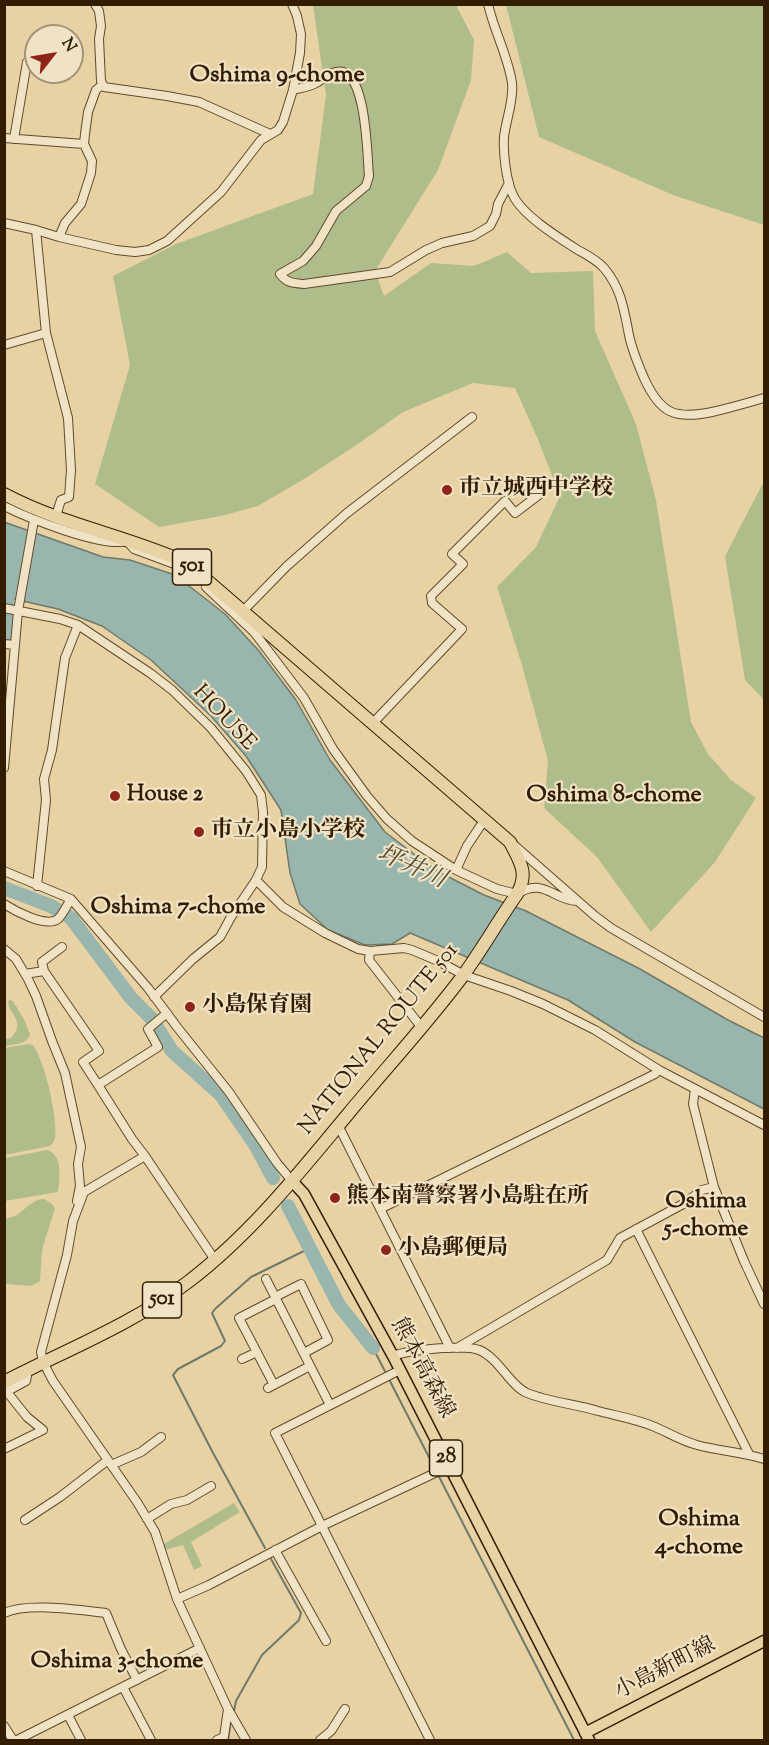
<!DOCTYPE html>
<meta charset="utf-8">
<style>
body{margin:0}
#map{position:relative;width:769px;height:1745px;overflow:hidden;background:#e8d2a4;font-family:"Sorts Mill Goudy",serif}
canvas{display:block}
.frame{position:absolute;inset:0;border:6px solid #321d03;pointer-events:none}
.north{position:absolute;left:24px;top:24px;width:60px;height:60px;box-sizing:border-box;background:#f0e2c4;border:2px solid #a49377;border-radius:50%;rotate:59deg;font-size:16px;font-weight:700;line-height:24px;text-align:center;color:#321d03}
.north::after{content:'';display:block;margin:auto;width:21px;height:27px;background:#8f2418;clip-path:polygon(50% 0,100% 100%,50% 72%,0 100%)}
</style>
<div id="map">
<canvas width="769" height="1745"></canvas>
<div class="frame"></div>
<div class="north">N</div>
</div>
<script>
const c = document.querySelector('canvas').getContext('2d');
c.lineJoin = 'round';
function paint(path, color) { c.fillStyle = color; c.fill(path, 'evenodd'); }
function stroke(path, color, width, dash) { c.strokeStyle = color; c.lineWidth = width; c.lineCap = dash ? 'butt' : 'round'; c.setLineDash(dash || []); c.stroke(path); }
function drawText(font, color, halo, rows, align = 'center') {
  c.font = font + ' "Sorts Mill Goudy","Noto Serif JP",serif'; c.lineWidth = 4.5; c.setLineDash([]); c.textBaseline = 'middle'; c.strokeStyle = halo; c.fillStyle = color; for (const [text, x, y, turn = 0] of rows) {
    c.save(); c.translate(x, y); c.rotate((+turn || 0) * Math.PI / 180); c.textAlign = isNaN(turn) ? turn : align; if (halo) c.strokeText(text, 0, 0); c.fillText(text, 0, 0); c.restore();
  }
}
paint(new Path2D(`
 M313 5H456L474 40 471 80 438 170 375 271 384 296 431 263 474 266 507 252 531 273 593 271 595 331 636 424 656 500 691 722 708 754 731 780 756 798 715 862 651 932 597 857 544 808 548 761 522 665 497 587 536 547 560 496 537 437 515 388 473 383 403 412 355 446 304 479 258 506 221 516 159 527 95 484 130 365 113 276 176 244 313 194 326 95Z
 M506 5H764V225L673 195 539 137Z
 M764 484V700L745 680 725 556 762 485Z
 M10 1000 13 1001 25 1021 30 1035C26 1045 14 1044 5 1046V1040L12 1037C26 1020 9 1016 8 1001Z
 M28 1044 33 1045C45 1061 58 1119 55 1138 54 1142 53 1143 50 1146L5 1155V1048Z
 M47 1150C63 1154 60 1179 58 1192L5 1201V1158Z
 M44 1199 51 1203 55 1208 42 1250 40 1281 31 1286 7 1284 4 1282 5 1218C20 1220 28 1199 44 1199Z
 M234 1503 240 1512 191 1542 202 1566 194 1570 183 1545 164 1550 162 1545Z`), '#afbd8b');
const water = new Path2D(`
 M4 522 103 557 130 560 175 575 225 614 259 651 296 700 330 760 385 832 435 870 484 895 526 911 640 969 728 1020 764 1038V1109L635 1042 568 1000 410 933 392 944 365 945 328 930 300 904 290 873 281 810 246 756 211 716 151 660 102 626 58 609 5 597Z`);
paint(water, '#99b6ae');
stroke(water, '#70796a', 1.5);
stroke(new Path2D(`
 M373 1348 574 1740
 M265 1548 212 1451 173 1375 178 1369 221 1346 225 1341 212 1313 215 1309 251 1277 310 1248
 M234 1711 236 1701 262 1655 299 1620 301 1613 271 1559
 M228 1740 231 1720`), '#70796a', 2);
stroke(new Path2D(`
 M4 564 8 591 4 642
 M4 888 51 906 71 918 131 998 151 1018 172 1051 221 1095 256 1146 273 1178
 M288 1206 339 1305 373 1348`), '#99b6ae', 14);
const minor = new Path2D(`
 M95 4 99 11 101 26 99 39 101 81 104 87 167 96 199 102 270 134
 M488 4C494 31 508 56 512 83 514 101 506 119 504 137 503 152 506 181 513 195 522 215 559 238 578 250 587 255 597 260 604 268 621 288 624 309 629 335 632 350 638 364 644 378 660 413 674 420 712 412 730 408 747 403 764 398
 M293 90C301 88 309 87 316 83 322 80 330 73 336 72 367 64 367 157 369 176L366 186 336 211 316 246 303 261 280 274C287 283 292 283 304 284L390 272 426 250 442 243 473 236 490 226 496 214 498 204 509 183
 M4 138 84 144
 M14 139 27 62
 M4 223 36 230 59 237 116 250 135 252 149 250 167 241 221 192 261 140 278 130 283 122 293 90 300 53 301 34 297 16 292 4
 M36 230 46 333 68 418 71 470 69 497 61 500 56 516
 M59 237 65 223 81 204 91 173 92 161 84 144 85 134 88 112 96 90 102 85
 M4 345 46 333
 M4 506C28 518 103 548 127 541L134 549 177 565 196 578
 M206 587 254 632 304 698 333 749 367 796 387 819 412 841 456 870 497 889 517 894C544 877 553 900 577 901
 M4 608 60 619 78 625 150 673 172 690 211 728 246 771 261 795 263 812 262 867 256 880 231 917 220 937 193 959 154 997
 M243 611 287 566 347 513 472 417
 M4 644 15 645
 M373 723 462 629 432 603 431 596 463 564 452 554 505 501 515 513 540 494
 M4 768 18 611 34 520
 M514 845 595 916 611 928 764 1017
 M456 870 467 846 485 819
 M4 871 71 899 148 988 177 1027 229 1092 277 1163 292 1181
 M256 880 283 907 325 933 358 949 370 951 404 948 412 950 438 961 464 975 511 991 543 1004 595 1030 659 1070 764 1125
 M37 886 46 800 44 779 52 750 65 658 78 625
 M4 904C15 911 46 928 58 919 63 914 67 905 71 899
 M4 949 16 959 28 979 36 996 52 1041 65 1073 81 1147 78 1164 80 1186 77 1201
 M370 951 369 960 422 1028
 M44 971 42 962 62 947
 M25 974 44 971 99 1051 83 1062 98 1085
 M167 1013 148 1029 158 1047 98 1085 132 1139 145 1156 215 1260
 M695 1089 693 1104 714 1187 744 1261 764 1304
 M338 1125 450 1348
 M145 1156 84 1192 73 1221 67 1255 41 1352 43 1362 53 1381 137 1502 155 1532 177 1599 228 1709 246 1740
 M380 1209 655 1074
 M636 1229 749 1454
 M266 1279 330 1405
 M275 1297 301 1284 328 1340 304 1353
 M457 1348 607 1260 620 1238 685 1203 702 1190 714 1187
 M393 1356C409 1350 464 1344 479 1350 499 1358 510 1386 527 1393 549 1402 575 1404 598 1411 617 1416 637 1419 655 1427 669 1433 682 1441 697 1445 719 1451 742 1452 764 1459
 M242 1359 257 1352
 M400 1370 275 1433 430 1740
 M274 1385 239 1318 276 1299
 M268 1388 310 1366
 M4 1393 26 1381 28 1370
 M4 1449 43 1430 27 1417 7 1392
 M111 1465 141 1452 161 1437
 M147 1519 171 1504 187 1500 211 1486
 M25 1520 60 1497 108 1460
 M275 1550 326 1641
 M177 1599 209 1585 322 1526 450 1466
 M4 1613C28 1602 79 1610 106 1613L121 1649 137 1680
 M123 1687 151 1740
 M68 1715 81 1740
 M4 1726 13 1740
 M17 1740 200 1648
 M217 1740 224 1737 228 1709
 M320 1740 331 1731 345 1709`);
const major = new Path2D(`
 M292 1181 304 1194 393 1356 589 1740
 M585 1733 764 1641`);
const highway = new Path2D(`
 M4 494C62 525 128 536 187 563L510 842C520 862 529 873 517 894 498 921 481 951 462 977 426 1025 386 1068 348 1114 299 1173 250 1235 188 1282 133 1324 66 1350 4 1382`);
stroke(minor, '#604a2b', 10);
stroke(major, '#321d03', 13);
stroke(highway, '#321d03', 14);
stroke(minor, '#f0e2c4', 8);
stroke(major, '#e8d2a4', 10);
stroke(highway, '#e8d2a4', 12);
for (const [x, y, r, color] of [
 [447,490,6,"#8f2418"],
 [115,796,6,"#8f2418"],
 [199,832,6,"#8f2418"],
 [190,1007,6,"#8f2418"],
 [335,1198,6,"#8f2418"],
 [386,1250,6,"#8f2418"]
]) { const dot = new Path2D(); dot.arc(x, y, r, 0, 2 * Math.PI); c.fillStyle = color; c.fill(dot); stroke(dot, '#f0e2c4', 2); }
for (const [x, y, w] of [
 [192,567,39],
 [162,1300,39],
 [446,1458,33]
]) { const box = new Path2D(); box.roundRect(x - w / 2, y - 18, w, 36, 4.5); c.fillStyle = '#f0e2c4'; c.fill(box); stroke(box, '#321d03', 1.5); }
drawText('bold 21px', '#321d03', null, [
 ["501",192,567],
 ["501",162,1300],
 ["28",446,1458]
]);
drawText('bold 22px', '#321d03', '#f0e2c4', [
 ["市立城西中学校",459,490],
 ["House 2",127,796],
 ["市立小島小学校",211,832],
 ["小島保育園",202,1007],
 ["熊本南警察署小島駐在所",347,1198],
 ["小島郵便局",398,1250]
], 'left');
drawText('22px', '#321d03', '#f0e2c4', [
 ["HOUSE",223,719,47],
 ["NATIONAL ROUTE 501",380,1040,-51],
 ["熊本高森線",421,1369,62],
 ["小島新町線",666,1670,-27]
]);
drawText('bold 24px', '#321d03', '#f0e2c4', [
 ["Oshima 9-chome",277,77],
 ["Oshima 8-chome",614,797],
 ["Oshima 7-chome",178,909],
 ["Oshima",706,1203],
 ["5-chome",706,1231],
 ["Oshima",699,1521],
 ["4-chome",699,1549],
 ["Oshima 3-chome",117,1663]
]);
drawText('italic 24px', '#514b36', '#f0e2c4', [
 ["坪井川",411,869,24]
]);
</script>
